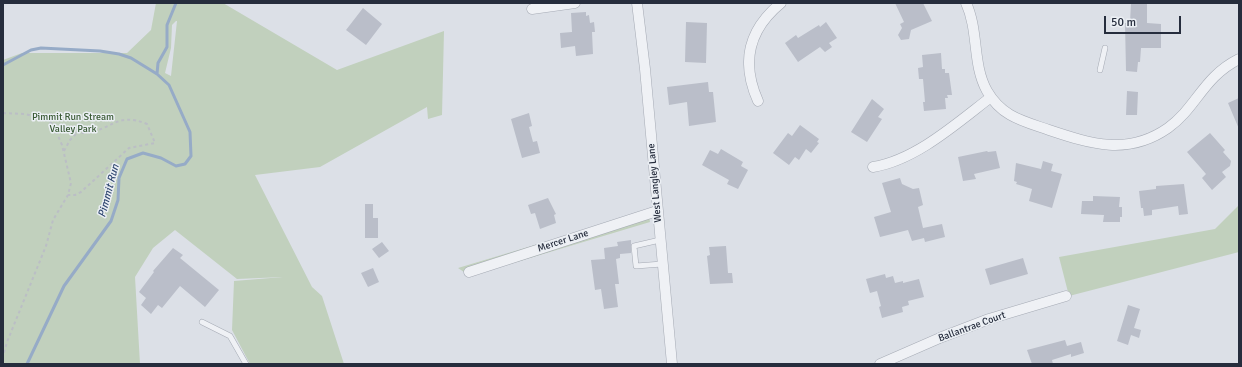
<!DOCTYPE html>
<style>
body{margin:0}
#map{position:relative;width:1242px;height:367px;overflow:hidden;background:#dce0e7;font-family:Signika,sans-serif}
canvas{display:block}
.frame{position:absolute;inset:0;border:4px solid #262d3d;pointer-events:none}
.scale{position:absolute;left:1104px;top:16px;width:77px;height:18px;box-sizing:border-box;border:2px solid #262d3d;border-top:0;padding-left:5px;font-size:12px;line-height:14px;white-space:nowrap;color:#262d3d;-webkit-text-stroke:3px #ebeff4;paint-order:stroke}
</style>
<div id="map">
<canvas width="1242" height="367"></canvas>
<div class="frame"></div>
<div class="scale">50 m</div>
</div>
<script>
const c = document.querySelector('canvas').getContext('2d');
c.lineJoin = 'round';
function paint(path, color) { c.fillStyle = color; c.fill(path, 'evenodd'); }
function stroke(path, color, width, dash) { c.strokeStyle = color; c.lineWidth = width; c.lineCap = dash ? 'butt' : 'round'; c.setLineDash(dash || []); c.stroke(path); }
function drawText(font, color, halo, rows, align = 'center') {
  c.font = font + ' Signika,sans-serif'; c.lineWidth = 3; c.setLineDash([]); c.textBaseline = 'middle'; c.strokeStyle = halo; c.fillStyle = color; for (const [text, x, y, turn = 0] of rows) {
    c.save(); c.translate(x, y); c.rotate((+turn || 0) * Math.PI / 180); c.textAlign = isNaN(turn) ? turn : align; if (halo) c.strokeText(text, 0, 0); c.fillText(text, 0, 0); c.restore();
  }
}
paint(new Path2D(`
 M156 3H223L337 70 444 31 442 115 428 119 427 107 320 167 255 175 312 287 322 296 344 364H250L232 330 234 281 283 277 237 279 175 230 153 248 135 277 140 364H3V60L22 53H127L151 30ZM176 21H177L171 76 165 73 171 48 172 25Z
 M1239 205V252L1069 296 1059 257 1215 229Z
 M648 211 650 222 470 276 458 268Z`), '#c1d0bd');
stroke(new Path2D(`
 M3 65 31 50 41 48 100 51 119 54 131 58 157 74 169 85 190 132 191 156 185 164 176 166 161 158 143 153 127 159 119 178 118 200 111 221 64 286 27 364
 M157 74 158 63 167 47V25L176 3`), '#96abc7', 3);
paint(new Path2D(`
 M895 3H923L932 21 911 30 909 39 901 40 898 35 902 28 900 24 904 22Z
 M1131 3H1147V23L1161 24V48H1141L1140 62H1138L1137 72 1126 71 1125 23H1130Z
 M363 8 382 24 366 45 346 30Z
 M586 12V16L589 15 590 23 594 22 595 32H592L593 54 576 56 575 46 561 48 560 33 572 32 571 13Z
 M686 22 707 23 706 63 685 62Z
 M826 22 837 38 829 43 832 47 825 52 820 47 798 62 785 43 796 35 798 38 819 25 820 27Z
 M941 53 942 69H945V73H949L952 95H947L948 98H945L946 109 924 111 923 102H925L923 79H919L918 68 923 67 922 55Z
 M708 82 709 92H713L716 122 689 126 687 102 669 105 667 87Z
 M1127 91 1138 92 1137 115H1126Z
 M1239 98V129L1228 103Z
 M872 99 884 109 878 117 882 119 867 142 851 132Z
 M529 113 532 126 529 127 533 142 537 141 540 153 522 158 511 119Z
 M800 125 819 139 817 142 819 143 811 153 806 149 799 160 795 157 789 165 773 153 788 133 792 136Z
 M1210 133 1225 150 1223 152 1231 161 1230 166 1222 172 1226 177 1212 190 1202 178 1206 174 1187 152Z
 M721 149 743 162 741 166 748 170 738 189 727 184 729 180 702 165 710 150 718 154Z
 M987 151 988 152 996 151 1000 168 974 174 976 179 963 181 958 157Z
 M1043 161 1053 164 1051 171 1062 174 1052 208 1029 201 1032 189 1016 184 1017 182 1014 181 1016 163 1041 169Z
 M900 178 902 184 913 189 919 188 923 205 918 207 923 228 942 224 945 237 925 242 924 238 912 241 908 230 880 237 874 217 891 212 882 183Z
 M1184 184 1188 214 1179 215 1178 206 1152 210V215L1144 216 1143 208H1141L1139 191 1156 189V186Z
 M1093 196 1120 197 1119 207H1122V217H1120V222H1103L1104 215 1081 214 1082 201H1093Z
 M548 198 556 214 554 215 556 223 540 229 535 213 531 214 528 205Z
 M365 204H373V218H378V238H365Z
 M631 240V253L620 254V258L616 259 619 284H615L618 307 604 309 601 289 595 290 591 260 605 259 604 248 618 246 617 242Z
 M382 242 389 251 379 258 372 249Z
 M726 246 728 273H732L733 283 710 284 707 256 710 255 709 247Z
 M173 248 183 255 180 258 219 290 205 307 180 286 162 308 158 305 151 314 141 305 146 298 139 292 154 272 153 271Z
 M1023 258 1028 274 990 285 985 269Z
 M373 268 379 282 368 287 361 273Z
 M885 274 886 278 893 276 895 283 903 281V283L919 279 924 297 908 301 909 305 902 307 903 312 882 318 879 307 881 306 877 291 870 293 866 279Z
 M1128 305 1140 309 1134 328 1141 330 1139 338 1131 335 1128 345 1117 341Z
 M1065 340 1067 346 1081 342 1084 353 1071 357V354L1052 360 1053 364H1032L1027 350Z`), '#babec9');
const service = new Path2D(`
 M1100 70 1105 48
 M660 240 634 246 636 266 662 264
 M202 322 230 336 246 364`);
const minor = new Path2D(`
 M637 3 645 69 672 364
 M966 3C979 31 972 64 987 91 1002 117 1023 121 1049 130 1091 144 1128 156 1168 128 1197 107 1203 77 1239 59
 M532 9 575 3
 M758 101C741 63 748 30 781 3
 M873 167C916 160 957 123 991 97
 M469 272 657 211
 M880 364 942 337 989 319 1066 296`);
stroke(service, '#a5aab4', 6);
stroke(minor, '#a5aab4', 11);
stroke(new Path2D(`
 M3 113 25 114 44 119 53 124 62 145 71 183 68 195 53 220 46 246 7 342 3 356
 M53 124C63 126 75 134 85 133 111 131 117 111 147 124L155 143 129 148 81 192 75 195H68
 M64 151 70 140 77 133`), '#bbbec5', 2, [3, 3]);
stroke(service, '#eff1f5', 5);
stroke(minor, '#eff1f5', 10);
drawText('10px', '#385933', '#ebeff4', [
 ["Pimmit Run Stream",73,117],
 ["Valley Park",73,129]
]);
drawText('10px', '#262d3d', '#ebeff4', [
 ["West Langley Lane",655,183,-95],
 ["Mercer Lane",563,241,-18],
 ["Ballantrae Court",972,327,-20]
]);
drawText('italic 11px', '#304871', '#ebeff4', [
 ["Pimmit Run",109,191,-75]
]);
</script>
